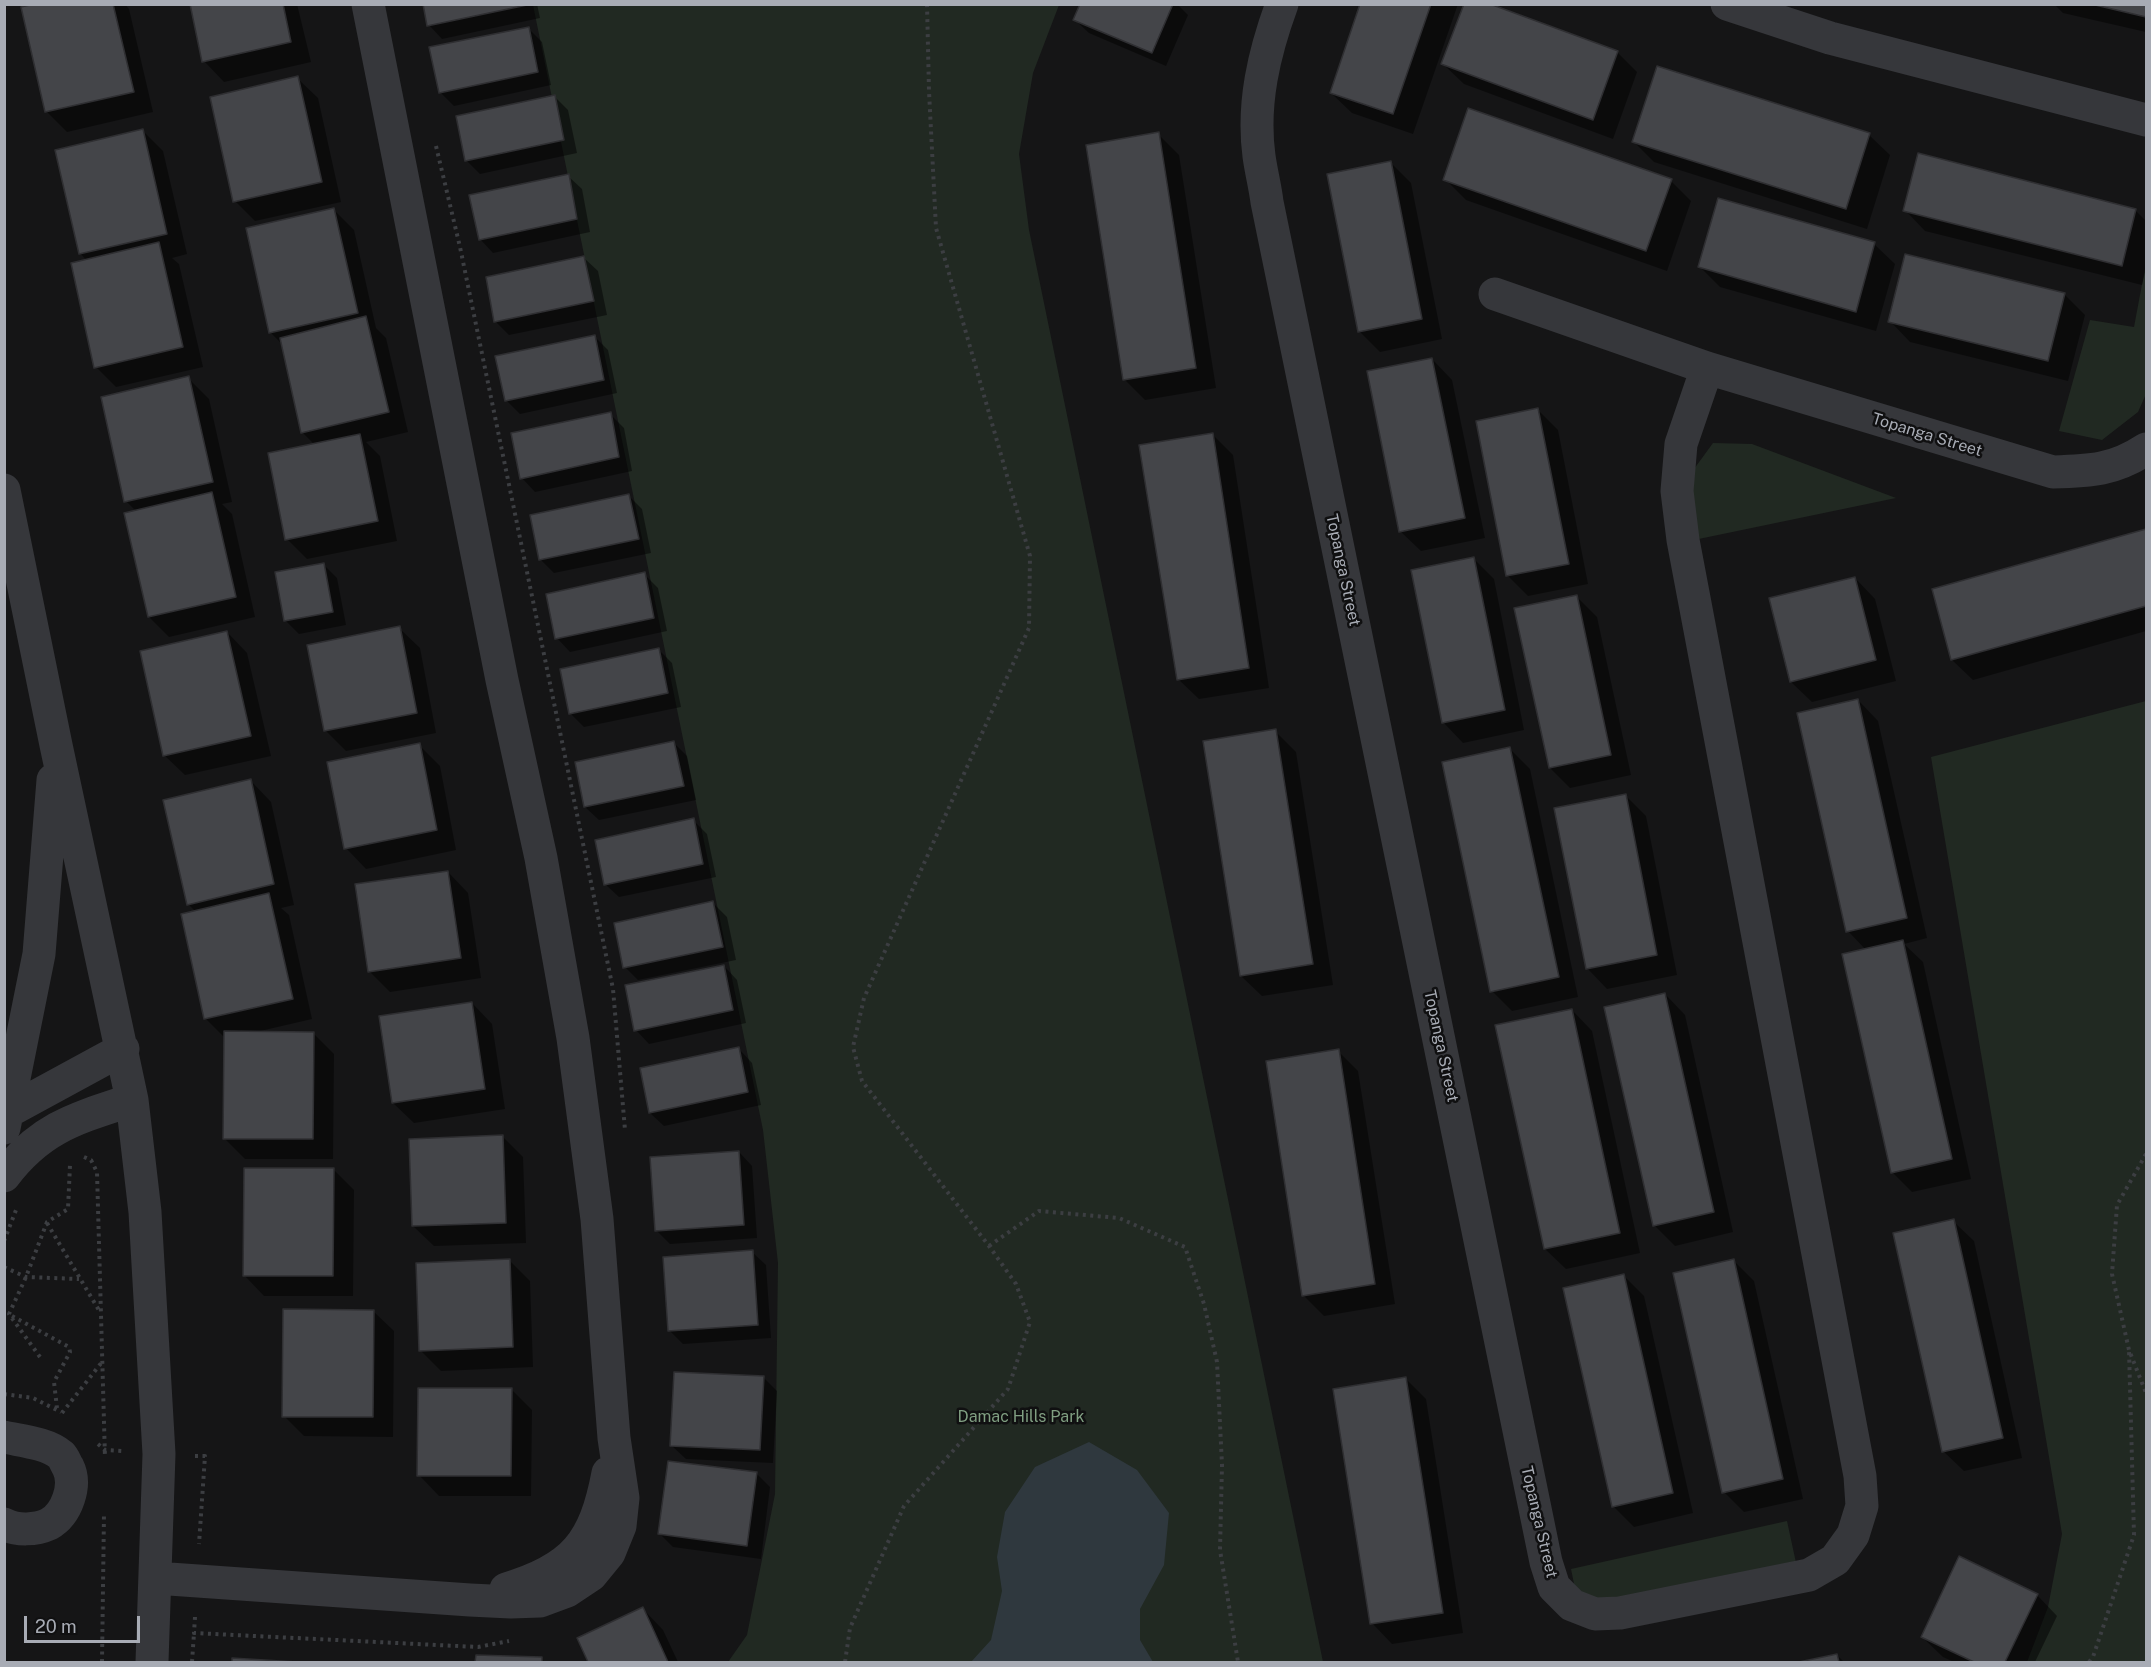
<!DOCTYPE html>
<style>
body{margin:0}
#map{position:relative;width:2151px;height:1667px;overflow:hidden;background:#151516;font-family:"Public Sans",sans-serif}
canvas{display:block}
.frame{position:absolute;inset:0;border:6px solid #a8acb5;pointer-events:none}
.scale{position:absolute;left:24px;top:1616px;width:116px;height:27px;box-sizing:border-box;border:3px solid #a8acb5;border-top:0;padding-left:8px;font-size:18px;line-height:21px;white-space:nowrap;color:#a8acb5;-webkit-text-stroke:4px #101011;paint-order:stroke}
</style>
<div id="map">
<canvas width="2151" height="1667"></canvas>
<div class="frame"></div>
<div class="scale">20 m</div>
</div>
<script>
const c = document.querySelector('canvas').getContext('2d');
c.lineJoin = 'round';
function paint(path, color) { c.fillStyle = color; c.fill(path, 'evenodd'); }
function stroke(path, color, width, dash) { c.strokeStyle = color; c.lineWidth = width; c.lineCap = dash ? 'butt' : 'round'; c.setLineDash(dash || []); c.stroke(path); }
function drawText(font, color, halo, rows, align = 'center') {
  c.font = font + ' "Public Sans",sans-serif'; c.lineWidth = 5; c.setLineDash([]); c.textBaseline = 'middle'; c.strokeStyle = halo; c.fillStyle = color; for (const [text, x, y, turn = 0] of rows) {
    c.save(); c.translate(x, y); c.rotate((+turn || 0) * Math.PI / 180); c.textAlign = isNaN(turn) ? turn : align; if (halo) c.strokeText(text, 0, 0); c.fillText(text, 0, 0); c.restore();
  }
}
paint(new Path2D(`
 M533 5H1059L1033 73 1019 154 1029 230 1323 1662H728L747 1635 775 1494 778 1263 763 1130Z
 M2146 263V394L2138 412 2102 440 2059 431 2090 320 2134 327Z
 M1713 443 1752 444 1896 498 1689 541 1686 480Z
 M2146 701V1662H2027L2048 1607 2062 1534 1931 757Z
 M1787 1521 1798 1572 1581 1618 1571 1569Z`), '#212922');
paint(new Path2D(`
 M1089 1442 1137 1470 1169 1513 1164 1565 1140 1609V1640L1153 1662H971L991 1640 1002 1591 997 1557 1005 1512 1035 1467Z`), '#2f383e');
paint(new Path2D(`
 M40 4H125L129 9 153 112 67 132 46 111Z
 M191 4H297L311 62 224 82 204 61Z
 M425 4H537L540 18 442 39 429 25Z
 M1082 4H1177L1188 15 1166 66 1089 33 1075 20Z
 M1362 4H1458L1413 134 1352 113 1331 93Z
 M2054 4H2146V32L2063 13Z
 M528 28 542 42 551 85 454 106 440 92Z
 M1617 52 1637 72 1613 139 1464 84 1443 64Z
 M297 78 318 98 341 202 255 221 235 201Z
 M554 96 568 110 577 153 480 174 466 160Z
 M143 131 163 151 187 254 172 258 179 264 203 367 116 387 96 367 87 261 80 253Z
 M1158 134 1179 155 1216 388 1145 400 1124 379Z
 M1869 135 1890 155 1867 229 1654 162 1634 142Z
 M1391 163 1411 183 1442 339 1380 352 1359 331Z
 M568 176 582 189 590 232 493 253 480 239Z
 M1445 179 1671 181 1691 201 1667 271 1466 200Z
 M334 210 354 230 376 328 386 338 408 432 366 442 380 456 397 541 307 559 287 539 315 445 302 432 282 344 270 332Z
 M1905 210H2135L2146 221V268L2142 285 1925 231Z
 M1874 244 1895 264 1876 331 1720 287 1700 267Z
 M584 258 598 271 607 315 509 335 496 322Z
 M2064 294 2085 315 2068 381 1910 342 1890 321Z
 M594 336 608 350 617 393 520 414 506 400Z
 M1432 359 1452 380 1485 538 1421 551 1400 531Z
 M188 378 209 399 232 502 222 504 232 514 255 617 169 637 149 617 136 511 126 501Z
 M1538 410 1558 430 1588 584 1528 596 1507 575Z
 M610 414 624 428 632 471 535 492 522 478Z
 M1212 434 1233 455 1269 688 1199 699 1178 679Z
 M629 496 642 509 651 553 554 573 540 559Z
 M2146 531V631L1973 680 1952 660 1933 590Z
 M1473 558 1494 579 1524 730 1463 743 1443 722Z
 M324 565 337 578 346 625 299 634 285 620Z
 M644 574 658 588 667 631 570 652 557 638Z
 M1855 578 1875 599 1896 681 1812 702 1791 682 1771 599Z
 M1576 596 1597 617 1631 775 1570 788 1550 768Z
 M399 628 420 648 436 733 346 751 325 730Z
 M227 632 247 653 271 756 185 775 164 755Z
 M659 650 672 663 681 707 584 727 571 714Z
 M1858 700 1878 721 1927 938 1904 944 1923 962 1971 1179 1912 1192 1892 1172 1866 950 1848 931Z
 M1275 731 1296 752 1333 985 1262 996 1241 976Z
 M674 743 687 756 696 800 599 820 585 807Z
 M419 745 440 766 456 850 366 869 346 848Z
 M1510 749 1530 769 1578 997 1512 1011 1492 991Z
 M251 781 271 802 294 905 281 908 289 915 312 1019 256 1032 313 1033 334 1054 333 1159H245L224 1138 225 1038 205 1018 196 912 188 904Z
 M1625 795 1646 816 1677 975 1607 989 1587 968Z
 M693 820 707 834 716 877 619 897 605 884Z
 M448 872 468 893 481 978 390 992 369 971Z
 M713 903 727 917 736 960 638 980 625 967Z
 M724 966 737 980 746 1023 649 1044 636 1030Z
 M1665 994 1685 1015 1733 1232 1675 1246 1654 1225Z
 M472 1003 492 1024 505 1109 414 1123 393 1103Z
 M1572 1010 1592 1031 1640 1253 1566 1269 1545 1249Z
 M739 1049 752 1063 761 1105 664 1126 650 1113 642 1070Z
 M1338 1051 1358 1071 1395 1304 1324 1316 1303 1295Z
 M503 1137 523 1157 526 1243 434 1246 413 1226Z
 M739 1152 752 1166 757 1238 670 1244 656 1230Z
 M334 1170 354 1190 353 1296H264L244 1275Z
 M1953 1221 1974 1241 2022 1458 1964 1471 1943 1451Z
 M752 1252 766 1265 771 1338 683 1344 670 1331Z
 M510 1261 530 1281 533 1367 441 1371 420 1350Z
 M1734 1261 1754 1281 1803 1499 1744 1512 1724 1492Z
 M1624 1276 1644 1296 1693 1513 1634 1527 1613 1506Z
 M373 1311 394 1331 393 1437 304 1436 284 1416Z
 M763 1377 777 1391 773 1463 686 1459 672 1446Z
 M1406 1379 1426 1399 1463 1633 1392 1644 1372 1623Z
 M512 1390 532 1410 531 1496H439L419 1475Z
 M757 1474 770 1487 761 1559 673 1547 660 1534Z
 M2037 1595 2057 1616 2035 1662H1954L1943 1657 1922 1637Z
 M643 1609 663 1630 678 1662H589L579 1639Z
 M1837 1655 1844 1662H1805Z
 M477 1657 541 1659 545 1662H477Z
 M233 1659 277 1662H233Z`), '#0007');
const building = new Path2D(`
 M34 4H113L134 92 45 112 21 7Z
 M190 4H283L291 42 202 62Z
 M423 4H527V5L427 26Z
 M1080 4H1173L1152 53 1073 20Z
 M1360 4H1431L1393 114 1330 93Z
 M1464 4H1490L1618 51 1593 120 1441 64Z
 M2091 4H2146V17Z
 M529 27 538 72 439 93 429 47Z
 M1657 66 1870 133 1846 209 1632 142Z
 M298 76 322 182 233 202 210 97Z
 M555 95 564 140 465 161 456 116Z
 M1468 108 1672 179 1646 251 1443 180Z
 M143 129 167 234 79 254 55 150Z
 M1159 132 1196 368 1123 380 1086 145Z
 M1918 153 2136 209 2122 266 1903 211Z
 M1391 161 1422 319 1358 332 1327 174Z
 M569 174 577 219 479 240 469 195Z
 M1718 198 1875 242 1856 312 1698 267Z
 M334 208 358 313 269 333 246 228Z
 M159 242 183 347 94 368 71 263Z
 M1905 254 2065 293 2048 361 1888 322Z
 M584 256 594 301 494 322 486 277Z
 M366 316 389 412 301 433 280 338Z
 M595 335 604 380 505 401 495 356Z
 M1432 358 1465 518 1399 532 1367 371Z
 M189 376 213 482 124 502 101 397Z
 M1538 408 1569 564 1506 576 1476 421Z
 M611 412 619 457 520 479 511 433Z
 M1213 433 1249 668 1177 680 1139 445Z
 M360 434 378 521 285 540 268 453Z
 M212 492 236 597 148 617 124 513Z
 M629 494 639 539 539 560 530 515Z
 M2146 529V606L1951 660 1932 589Z
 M1474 557 1505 710 1442 723 1411 570Z
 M324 563 333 612 284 621 275 572Z
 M645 572 654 618 555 639 546 594Z
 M1855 577 1876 660 1790 682 1769 598Z
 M1577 595 1611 755 1549 768 1514 608Z
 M400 626 417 713 324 731 307 645Z
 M227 631 251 736 163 756 140 651Z
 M659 648 668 693 569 714 560 669Z
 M1858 699 1907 918 1846 932 1797 713Z
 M1276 729 1313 964 1240 976 1203 741Z
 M674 741 684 786 584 807 575 762Z
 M420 743 437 830 344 849 327 762Z
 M1510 747 1559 977 1490 992 1442 762Z
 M251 779 274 884 187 905 163 800Z
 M1626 794 1657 955 1586 969 1554 808Z
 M694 818 703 864 604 885 595 840Z
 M448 871 461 958 368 972 355 884Z
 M269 893 293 999 204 1019 181 914Z
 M713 901 723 947 623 968 614 923Z
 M1903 940 1952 1159 1891 1173 1842 954Z
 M724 965 733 1010 634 1031 625 985Z
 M1665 993 1714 1212 1653 1226 1604 1007Z
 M472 1002 485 1089 392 1103 379 1016Z
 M1572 1009 1620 1233 1544 1249 1495 1025Z
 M224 1031 314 1032 313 1139H223Z
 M739 1047 748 1092 649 1113 640 1068Z
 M1339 1049 1375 1284 1302 1296 1266 1061Z
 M503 1135 506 1223 412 1226 409 1139Z
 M739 1151 744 1225 655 1231 650 1157Z
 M244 1168H334L333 1276H243Z
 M1954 1219 2003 1438 1942 1452 1893 1233Z
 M753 1250 758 1325 668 1331 663 1257Z
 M510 1259 513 1347 419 1351 416 1263Z
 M1734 1259 1783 1479 1722 1493 1673 1273Z
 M1624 1274 1673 1493 1612 1507 1563 1288Z
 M283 1309 374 1310 373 1417H282Z
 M674 1372 764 1376 760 1450 670 1446Z
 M1406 1377 1443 1613 1370 1624 1333 1389Z
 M418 1388H512L511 1476H417Z
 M668 1461 757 1472 747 1546 658 1534Z
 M1959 1556 2038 1594 2005 1662H1974L1921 1637Z
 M643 1607 668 1662H588L577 1638Z
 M1837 1654 1839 1662H1799Z
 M476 1655 542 1657V1662H475Z
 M232 1658 297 1662H232Z`);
paint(building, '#444549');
stroke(building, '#2f2f32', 1.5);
stroke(new Path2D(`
 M436 146 460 247 613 989 625 1130
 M2146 1154 2117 1205 2112 1274 2129 1350 2146 1393
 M84 1157 91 1160 97 1172 105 1458
 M47 1223 100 1312
 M4 1241 16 1210
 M989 1246 1039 1211 1119 1218 1185 1247 1204 1304 1217 1362 1222 1465 1220 1550 1238 1662
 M4 1267 26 1277 79 1279
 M12 1316 69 1347 70 1352 54 1382 57 1408
 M40 1357 9 1314 26 1277 47 1222 68 1209 70 1165
 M4 1394 33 1398 61 1412
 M62 1413 102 1362
 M98 1444 105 1450 122 1451
 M195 1456H205L199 1544
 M195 1617 194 1633 478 1647 509 1641
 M102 1662 104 1513
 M192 1662 194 1633
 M845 1662 850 1628 904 1506 1008 1389 1030 1322 1016 1284 989 1246 862 1081 853 1047 864 998 1029 628 1030 556 936 228 929 91 927 4
 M2089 1662 2093 1657 2134 1535 2129 1350`), '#3c3e42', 4, [3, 4.5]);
stroke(new Path2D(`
 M1282 4C1264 53 1252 104 1259 156 1261 171 1265 186 1267 202L1546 1562 1554 1587 1572 1605 1595 1614 1620 1613 1809 1575 1835 1560 1853 1535 1862 1506 1860 1476 1683 540 1677 491 1681 444 1707 368
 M1727 4 1830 38 2146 120
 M1495 294 1707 368 2053 472C2091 471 2114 470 2146 449
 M4 490 56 745 132 1100 145 1212 159 1454 152 1662
 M9 1111 123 1049
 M4 1128 39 954 53 780
 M4 1176C41 1127 77 1118 132 1100
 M4 1437C22 1441 47 1443 61 1455 64 1458 66 1464 68 1467 77 1485 67 1514 49 1524 36 1530 17 1531 4 1524
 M155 1578 470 1600 511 1602 540 1601 567 1591 591 1575 609 1553 620 1526 623 1498 614 1438 597 1219 573 1038 541 858 502 680 368 4
 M506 1589C574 1569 595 1542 608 1473`), '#36373b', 33);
drawText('16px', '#a8acb5', '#101011', [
 ["Topanga Street",1927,435,17],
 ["Topanga Street",1343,570,78],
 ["Topanga Street",1441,1046,78],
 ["Topanga Street",1539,1522,77]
]);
drawText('16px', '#809f82', '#101011', [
 ["Damac Hills Park",1021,1417]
]);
</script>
